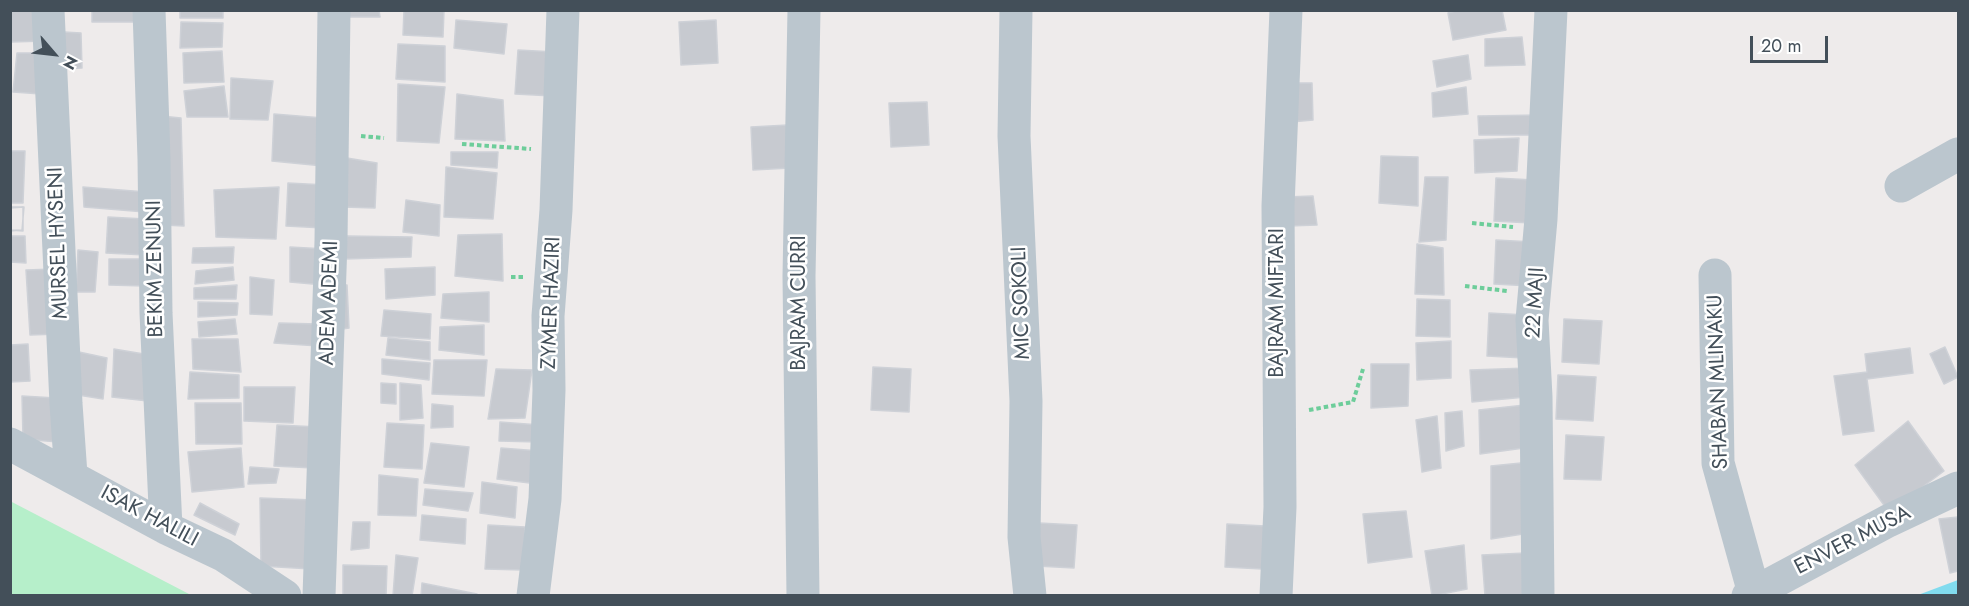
<!DOCTYPE html>
<style>
body{margin:0}
#map{position:relative;width:1969px;height:606px;overflow:hidden;background:#eeebeb;font-family:Jost,sans-serif}
canvas{display:block}
.frame{position:absolute;inset:0;border:12px solid #434f59;pointer-events:none}
.north{position:absolute;left:24px;top:24px;width:60px;height:60px;-webkit-text-stroke:4px #fff;paint-order:stroke;rotate:118deg;font-size:16px;font-weight:700;line-height:24px;text-align:center;color:#434f59}
.north::after{content:'';display:block;margin:auto;width:21px;height:27px;background:#434f59;clip-path:polygon(50% 0,100% 100%,50% 72%,0 100%)}
.scale{position:absolute;left:1750px;top:36px;width:78px;height:27px;box-sizing:border-box;border:3px solid #434f59;border-top:0;padding-left:8px;font-size:18px;line-height:21px;white-space:nowrap;color:#434f59;-webkit-text-stroke:4px #fff;paint-order:stroke}
</style>
<div id="map">
<canvas width="1969" height="606"></canvas>
<div class="frame"></div>
<div class="north">N</div>
<div class="scale">20 m</div>
</div>
<script>
const c = document.querySelector('canvas').getContext('2d');
c.lineJoin = 'round';
function paint(path, color) { c.fillStyle = color; c.fill(path, 'evenodd'); }
function stroke(path, color, width, dash) { c.strokeStyle = color; c.lineWidth = width; c.lineCap = dash ? 'butt' : 'round'; c.setLineDash(dash || []); c.stroke(path); }
function drawText(font, color, halo, rows, align = 'center') {
  c.font = font + ' Jost,sans-serif'; c.lineWidth = 5; c.setLineDash([]); c.textBaseline = 'middle'; c.strokeStyle = halo; c.fillStyle = color; for (const [text, x, y, turn = 0] of rows) {
    c.save(); c.translate(x, y); c.rotate((+turn || 0) * Math.PI / 180); c.textAlign = isNaN(turn) ? turn : align; if (halo) c.strokeText(text, 0, 0); c.fillText(text, 0, 0); c.restore();
  }
}
paint(new Path2D(`
 M10 501 189 594 193 595H11Z`), '#b6efca');
paint(new Path2D(`
 M1958 580V595H1918Z`), '#81dbee');
const building = new Path2D(`
 M10 10H44L45 41 11 42Z
 M92 10H135V22H92Z
 M180 10H223V18H180Z
 M342 10H379L380 17H342Z
 M404 10H444L443 37 403 35Z
 M1459 10H1502L1506 30 1453 40 1448 13Z
 M456 20 507 24 504 54 454 48Z
 M716 20 718 63 681 65 679 22Z
 M181 22 223 23 222 47 180 48Z
 M64 32 81 33 82 68 64 69Z
 M1522 37 1525 65 1485 66V39Z
 M398 44 445 46V82L396 79Z
 M518 50 555 52 553 96 515 94Z
 M222 51 224 82 184 83 183 53Z
 M17 53H43L41 94 13 92Z
 M1468 55 1471 79 1437 87 1433 61Z
 M231 78 273 81 268 120 230 119Z
 M1291 83H1312L1313 120 1291 122Z
 M398 84 445 87 439 143 397 141Z
 M224 86 228 117H187L184 91Z
 M1466 87 1468 114 1433 117 1432 93Z
 M457 94 503 100 505 141 455 139Z
 M927 102 929 145 891 147 889 103Z
 M274 114 323 118V166L272 161Z
 M1541 115V135H1479L1478 116Z
 M161 116 181 118 184 226 163 225Z
 M788 125 790 168 753 170 751 127Z
 M1519 138 1517 171 1475 173 1474 140Z
 M10 151H25L23 203H10Z
 M451 152H498L497 168 451 165Z
 M1381 156 1418 157V206L1379 203Z
 M341 157 377 163 375 208 343 207Z
 M446 167 497 173 493 219 444 217Z
 M1425 177H1448L1446 240 1419 242Z
 M1496 178 1534 180 1531 223 1494 221Z
 M288 183 326 185 324 228 286 226Z
 M83 187 146 192 145 212 84 207Z
 M279 187 276 239 216 237 214 190Z
 M1313 196 1317 225 1288 226 1286 197Z
 M406 200 440 205 439 236 403 232Z
 M10 207H23V231L10 230Z
 M24 207 22 230 10 231V208Z
 M108 217 145 219 146 255 106 253Z
 M502 234 503 281 455 276 458 235Z
 M10 236H25L26 263 10 262Z
 M347 236 412 237 411 257 345 259Z
 M1496 240 1533 242 1531 286 1494 284Z
 M1417 244 1443 248 1444 295 1415 294Z
 M234 247 233 263H192L193 248Z
 M290 247 326 249 324 285 290 282Z
 M78 250 98 252 95 292H76Z
 M109 259H146L145 286 109 285Z
 M233 267 234 280 195 284 196 271Z
 M435 267V295L386 299 385 269Z
 M54 269 58 334 30 335 26 270Z
 M250 277 274 280 272 315 250 314Z
 M237 285 236 299H194V288Z
 M335 285H347L349 328 336 330Z
 M489 292V322L441 318 443 294Z
 M1417 299 1450 300V337L1416 336Z
 M198 302 238 303 237 315 198 317Z
 M384 310 431 314 430 339 381 336Z
 M1489 313 1526 315 1524 358 1487 356Z
 M235 319 237 334 199 337 198 322Z
 M1564 319 1602 321 1599 364 1562 362Z
 M279 323 318 324 319 346 274 343Z
 M484 325V355L439 350 440 327Z
 M388 338 430 342V360L386 355Z
 M192 339H238L241 372 193 369Z
 M1451 341V378L1417 380 1416 343Z
 M28 344 30 381 10 382V345Z
 M1945 347 1958 377 1944 384 1930 354Z
 M1910 348 1913 373 1867 379 1874 431 1843 435 1834 376 1867 372 1865 354Z
 M114 349 144 354 148 401 112 397Z
 M79 352 107 358 103 399 78 395Z
 M382 359 430 363 429 380 382 374Z
 M434 360H487L484 396 432 394Z
 M1371 364H1409L1408 406 1371 408Z
 M873 367 911 369 909 412 871 410Z
 M1528 368 1526 397 1472 402 1470 370Z
 M496 369 532 370 525 418 488 419Z
 M190 372 239 375V398L188 399Z
 M1558 375 1596 377 1593 421 1556 419Z
 M381 383 396 384V404L381 403Z
 M400 383 421 385 423 418 400 420Z
 M244 387H295L293 423 244 421Z
 M22 396 56 398 58 442 23 439Z
 M195 403H241L242 444H196Z
 M432 404 453 406V427L431 428Z
 M1525 405 1524 448 1480 454 1479 410Z
 M1462 411 1464 446 1446 451 1445 413Z
 M1437 416 1441 468 1422 472 1416 420Z
 M1908 421 1944 471 1889 512 1855 465Z
 M500 422 540 425 538 442 499 441Z
 M387 423 424 425 422 469 384 467Z
 M277 425 319 427 314 468 274 466Z
 M1566 435 1604 437 1601 480 1564 479Z
 M431 443 469 447 464 487 424 483Z
 M241 448 244 487 192 492 188 452Z
 M501 448 540 451 538 484 497 479Z
 M1521 463 1523 534 1491 539V466Z
 M250 467 279 469 276 483 248 484Z
 M379 475 418 479 416 516 378 515Z
 M482 482 517 487 515 518 480 513Z
 M425 489 473 493 468 511 423 505Z
 M260 498 314 500 311 569 261 566Z
 M200 503 239 524 235 535 194 515Z
 M1406 511 1412 557 1368 563 1363 514Z
 M422 515 466 519 465 544 420 540Z
 M1958 517V571L1950 573 1939 519Z
 M353 522H370L369 548 351 550Z
 M1039 523 1077 525 1074 568 1037 566Z
 M1227 524 1265 526 1262 569 1225 567Z
 M488 525 525 527 523 570 485 569Z
 M1464 545 1467 589 1432 596 1425 551Z
 M1526 553 1528 596H1485L1482 555Z
 M396 555 418 558 412 596H393Z
 M343 565 387 566 386 596H343Z
 M422 583 477 594 476 596H421Z`);
paint(building, '#c7cad0');
stroke(building, '#ced1d7', 1.5);
stroke(new Path2D(`
 M361 136 384 138
 M462 144 531 149
 M1472 223 1513 227
 M511 277H523
 M1465 286 1507 291
 M1309 410 1353 402 1363 369`), '#6dcd9a', 4, [4.5, 3]);
stroke(new Path2D(`
 M48 10 66 404 71 475
 M149 10 154 159 156 313 166 528
 M1016 10 1014 136 1026 401 1024 537 1030 596
 M1901 186 1958 154
 M1715 275 1718 463 1754 593
 M10 444 166 528 223 555 285 596
 M319 596 331 241 334 10
 M533 596 545 499 549 390 548 316 556 210 563 10
 M803 596 799 276 804 10
 M1276 596 1280 507 1278 206 1286 10
 M1538 596 1536 397 1532 320 1541 219 1551 10
 M1748 596 1888 521 1958 488`), '#bbc6ce', 33);
drawText('21px', '#434f59', '#fff', [
 ["MURSEL HYSENI",59,243,-92],
 ["BEKIM ZENUNI",156,269,-91],
 ["ADEM ADEMI",330,303,-88],
 ["ZYMER HAZIRI",552,303,-88],
 ["BAJRAM CURRI",800,303,-90],
 ["MIC SOKOLI",1022,303,-92],
 ["BAJRAM MIFTARI",1278,303,-90],
 ["22 MAJI",1536,303,-87],
 ["SHABAN MLINAKU",1719,382,-92],
 ["ISAK HALILI",149,517,28],
 ["ENVER MUSA",1853,541,-27]
]);
</script>
